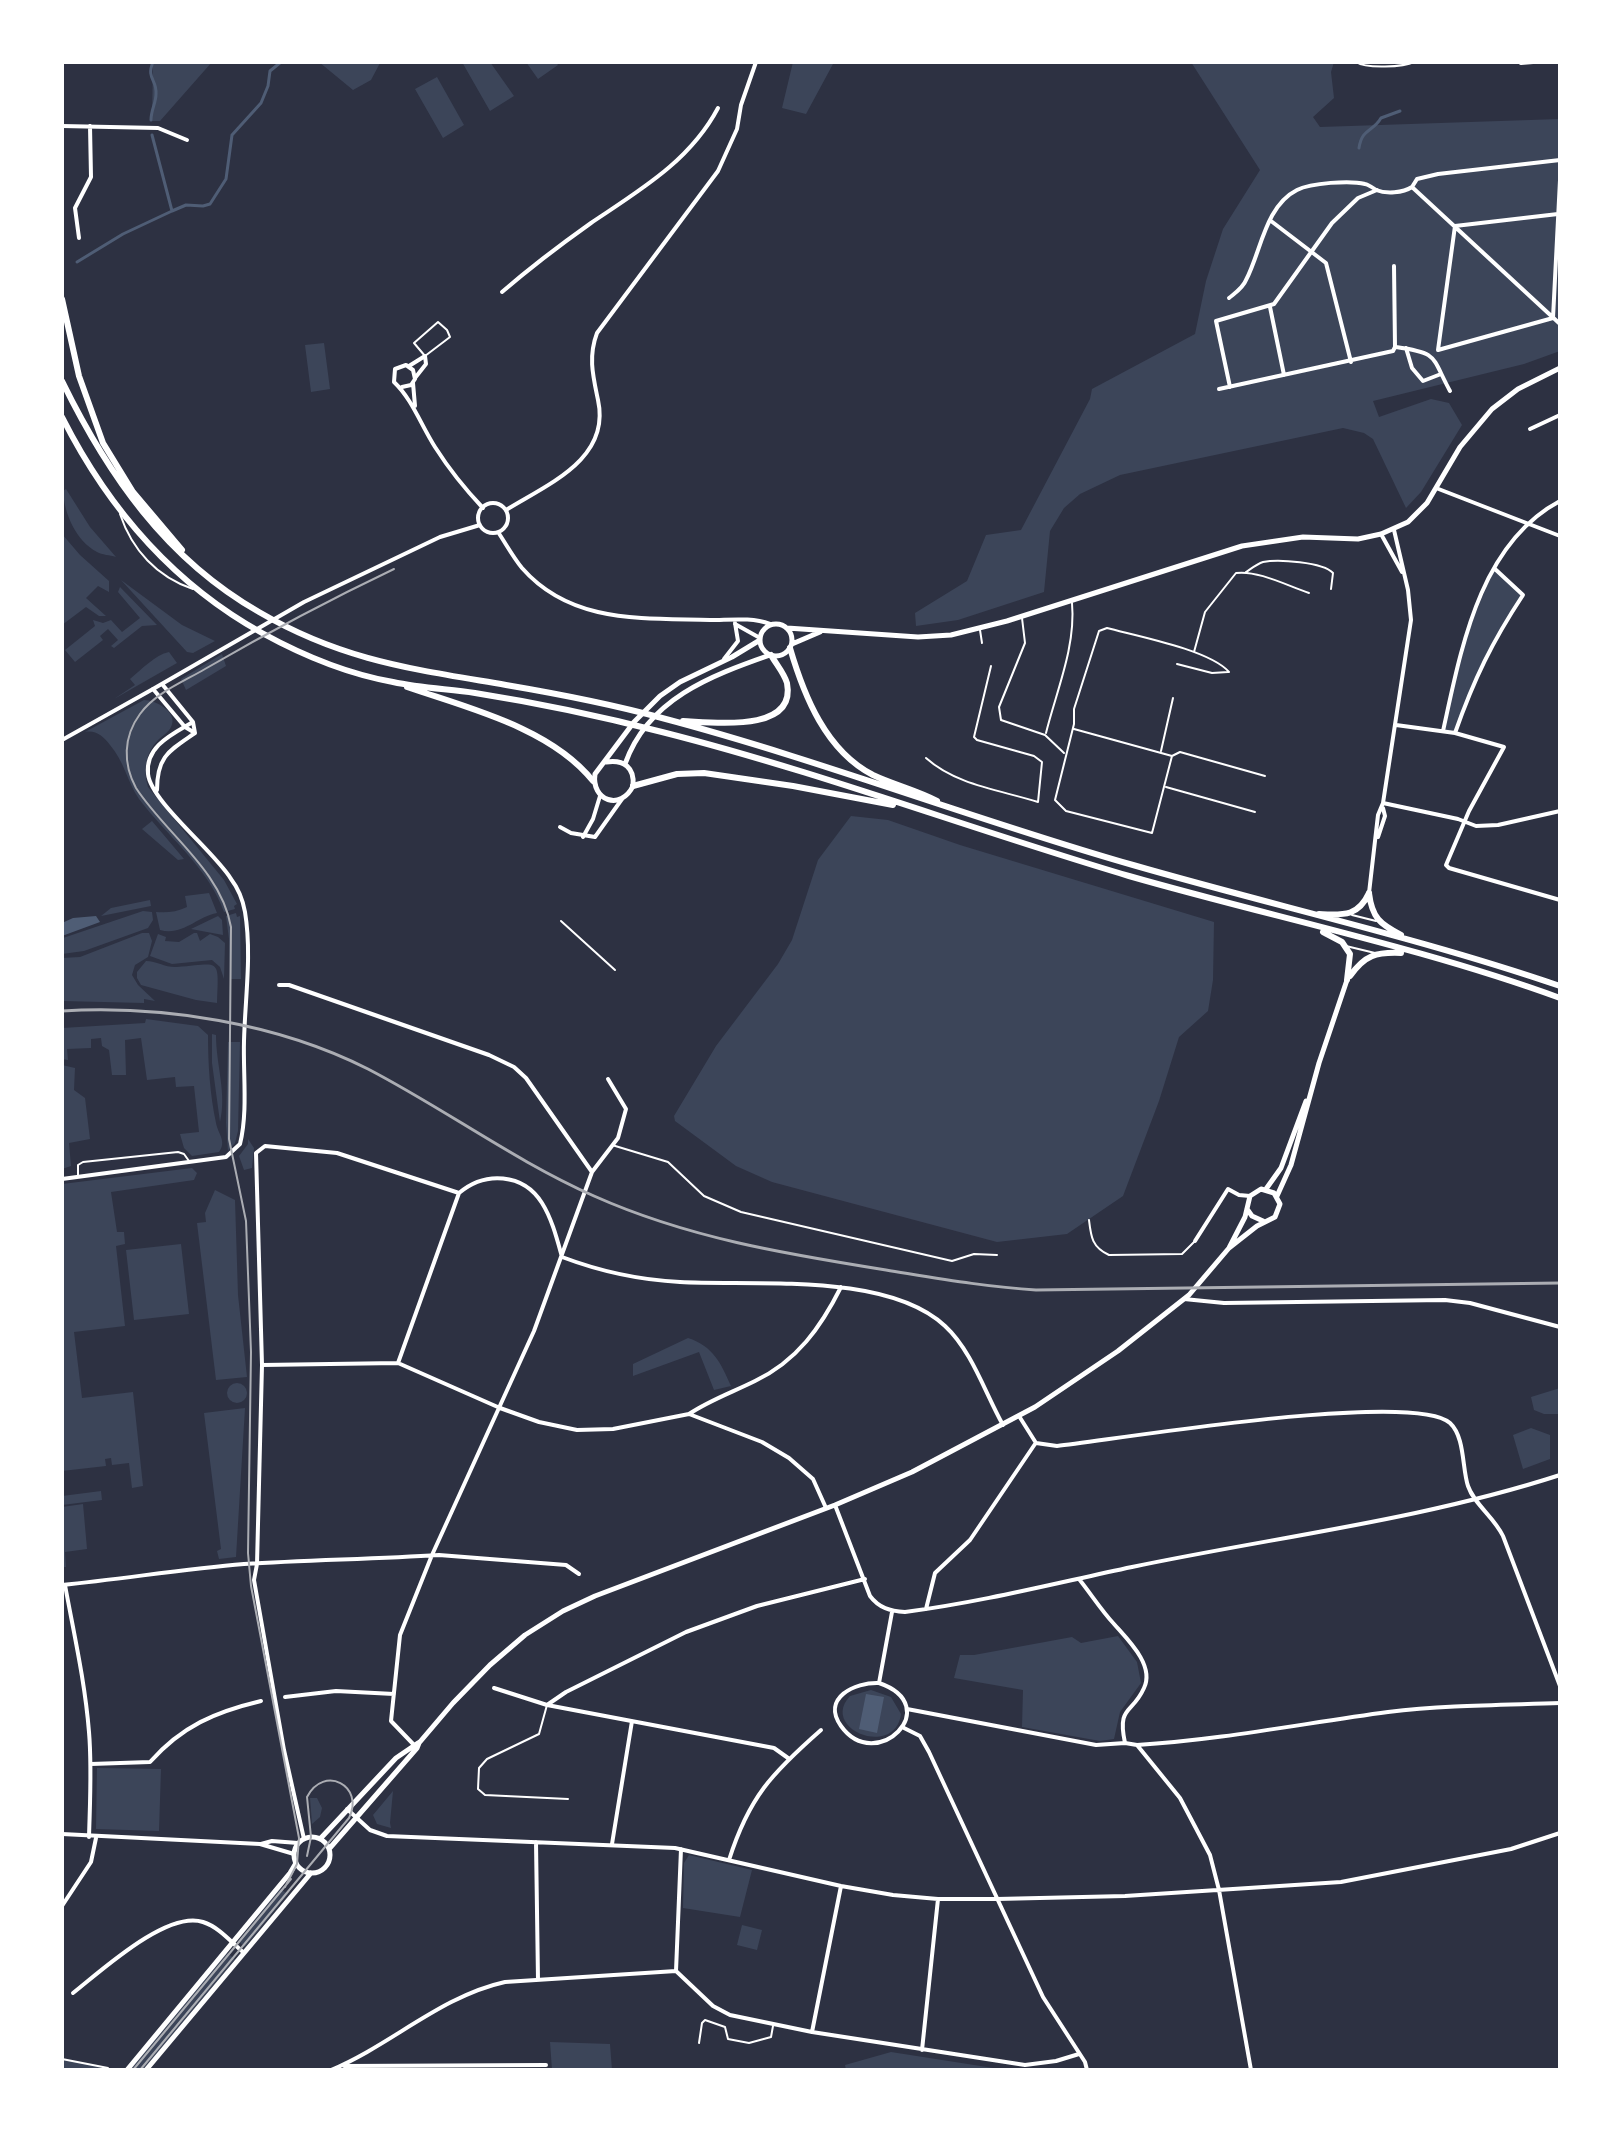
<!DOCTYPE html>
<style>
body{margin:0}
#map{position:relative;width:1622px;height:2132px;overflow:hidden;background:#2d3142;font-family:"Titillium Web",sans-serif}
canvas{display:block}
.frame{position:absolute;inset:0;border:64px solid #fff;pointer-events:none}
</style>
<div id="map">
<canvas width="1622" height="2132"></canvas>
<div class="frame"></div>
</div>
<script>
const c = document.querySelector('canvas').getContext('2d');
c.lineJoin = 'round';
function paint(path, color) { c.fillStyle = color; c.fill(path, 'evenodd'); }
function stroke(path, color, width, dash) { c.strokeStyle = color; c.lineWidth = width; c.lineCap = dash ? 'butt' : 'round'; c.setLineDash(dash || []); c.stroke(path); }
paint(new Path2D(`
 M153 62H212L160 121H152Z
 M319 62H379L380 63 371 80 353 90Z
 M462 62H490L514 96 490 111Z
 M526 62H556L558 65 538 79Z
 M793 62 833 64 806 114 782 108Z
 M1191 62H1334L1331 72 1334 98 1313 117 1320 127 1560 119V351L1524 364 1373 401 1379 417 1431 399 1449 403 1462 425 1421 492 1406 508 1373 439 1364 433 1343 428 1120 475 1080 494 1064 508 1050 531 1044 592 958 620 916 626 915 613 967 581 986 535 1021 530 1090 399 1092 389 1195 334 1206 281 1223 229 1260 170Z
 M437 77 464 125 443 138 415 89Z
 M324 343 330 389 311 392 305 345Z
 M66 489 90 527 116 557C110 555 102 555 97 552 76 541 64 513 63 491Z
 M62 534 80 555 109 581V592L98 586 86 598 106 616H99L86 607 62 625Z
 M1495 569 1523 595C1492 642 1474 679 1455 733L1443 731C1456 671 1468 624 1495 569Z
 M121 580 182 625 215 641 193 653 187 652Z
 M120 587 157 625 142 626 114 648 111 646 118 640 108 629 100 636 103 640 75 662 65 650 95 626 93 620 103 623 111 620 122 632 140 618 118 592Z
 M169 652 177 663 114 699 135 685 130 679C142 669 155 655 169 652Z
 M222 654 226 666 186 690 181 679Z
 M144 700C155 700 179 712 171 727 169 732 162 736 158 740 145 754 143 770 148 787L224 880 237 904 234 906 235 909 224 912C208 867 167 836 139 799 127 781 124 761 110 745 103 736 96 730 85 732Z
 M851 816 888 820 960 845 1214 922 1213 980 1208 1011 1179 1037 1159 1101 1123 1196 1067 1234 997 1242 772 1182 736 1166 675 1121 674 1116 716 1046 778 964 792 940 818 860Z
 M152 821 184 859 178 860 142 829Z
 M209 893 217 913C196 917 183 936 160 930L156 912C167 913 176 912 187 907L185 896Z
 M150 900 151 906 101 916 111 908Z
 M143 911 152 912 153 920 148 928 84 951 62 954 63 938Z
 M236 913 237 917 240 916 241 979H230L229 939 226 916Z
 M218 916 222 920 223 935 191 929Z
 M142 933H149L152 941 148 957 135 965 132 975 138 985 155 1001 144 999V1003L62 1001V958L80 957Z
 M194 933H197L200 941 210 934 218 937 225 943 224 979 220 967 212 960 172 964 150 956 158 934 166 937 165 941 179 942Z
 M146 961C157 961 166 968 177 967 220 964 219 956 217 1003L196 1000 141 985 137 978V972Z
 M146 1019 198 1026 208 1035C208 1064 210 1095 216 1123 218 1134 227 1141 219 1152L192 1156 184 1148 180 1134 199 1132 194 1086 176 1087 175 1077 147 1080 141 1038 125 1040 126 1075H112L109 1050 102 1046 101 1038 91 1039V1048L67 1049 68 1060 62 1059V1028L145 1023Z
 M212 1034 216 1035C216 1065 227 1093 220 1122L212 1063Z
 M228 1042H240L238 1131 235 1143 228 1151 226 1123Z
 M62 1065 75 1068 74 1090 85 1098 90 1139 69 1143 71 1166 62 1169Z
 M248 1139 254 1148 252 1168 244 1170 239 1156 248 1144Z
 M192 1168 197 1173 194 1180 111 1192 117 1232H124L125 1244 116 1246 125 1326 74 1332 82 1398 133 1392 143 1486 132 1488 129 1463 112 1465 111 1458 105 1459 106 1466 62 1471V1184Z
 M215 1190 235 1200 238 1295 247 1377 216 1380 197 1223 206 1222 205 1213Z
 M181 1244 189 1314 134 1320 126 1250Z
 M688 1338C713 1346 721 1363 731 1386L714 1390 699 1352 633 1376V1364Z
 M227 1393a10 10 0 1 1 20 0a10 10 0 1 1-20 0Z
 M1560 1388V1414H1544L1534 1410 1531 1397Z
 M245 1408 236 1557 219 1559 217 1551 221 1549 204 1413Z
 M1531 1428 1550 1435V1459L1523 1469 1513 1435Z
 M101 1491 102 1500 62 1505V1496Z
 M83 1504 87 1549 65 1552 66 1567H62V1507Z
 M1118 1636 1137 1662 1141 1683 1120 1712 1114 1739 1100 1741 1022 1727 1023 1690 954 1678 960 1655H974L1072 1637 1081 1643Z
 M871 1690 891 1697 901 1714C895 1759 819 1729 850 1696Z
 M97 1768 161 1769 159 1831 96 1829Z
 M393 1791 390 1823 391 1828 377 1824 373 1815Z
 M310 1798H317L322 1808 320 1817 312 1824Z
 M689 1855 752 1870 740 1917 683 1908 684 1863Z
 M280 1889 288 1894 245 1947 238 1941Z
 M742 1925 762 1930 757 1950 737 1945Z
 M227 1953 235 1959 143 2070H130Z
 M550 2042 610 2044 612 2070H552Z
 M891 2052 1006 2070H846L845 2065Z
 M62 2059 108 2068 112 2070H62Z`), '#3c4559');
paint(new Path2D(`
 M96 916 100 922 62 936V923L73 918Z
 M866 1694 884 1697 877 1733 859 1729Z`), '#4f5d75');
stroke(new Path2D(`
 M151 120C151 110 156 103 156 94 157 79 146 79 153 62
 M152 135 172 211
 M1359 148C1362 128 1373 132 1381 118L1400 111
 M77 262 123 234 172 211 186 205 203 206 210 204 226 179 232 135 261 103 268 86 270 71 281 62`), '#4f5d75', 3);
stroke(new Path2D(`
 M1356 62C1366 69 1404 67 1414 62
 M438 322 447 330 450 337 425 356 414 343Z
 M120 514C132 550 157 577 193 589
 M1246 572C1252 568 1257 564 1263 562 1278 559 1323 562 1333 573L1331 589
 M1022 618 1025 643 999 707 1001 720 1045 735 1064 753
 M980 630 982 643
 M1194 652 1205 612 1236 573C1258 570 1288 586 1309 593
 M1177 664 1212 673 1228 672
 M1074 729 1172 756 1180 752 1265 776
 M1046 733C1056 692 1076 647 1072 603
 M1161 751 1173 698
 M1172 756 1152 833 1066 811 1055 800 1074 724V709L1099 631 1107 628C1137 636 1210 650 1229 672
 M926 758C956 785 1000 790 1038 802L1042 762 1034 756 977 740 974 737 991 666
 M1166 787 1255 812
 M1352 915 1376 921
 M561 921 615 970
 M1346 946 1375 953
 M612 1145 668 1162 704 1196 741 1212 952 1261 974 1254 997 1255
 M78 1176V1165L83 1162 178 1152 184 1154 189 1161
 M1089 1220C1091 1237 1092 1247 1109 1255L1182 1254 1194 1242
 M547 1705 539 1734 487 1759 479 1768 478 1789 485 1795 568 1799
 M699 2043 702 2023 705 2020 725 2027 728 2039 749 2043 771 2037 773 2026
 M62 2059 108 2068`), '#fff', 2);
stroke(new Path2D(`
 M1521 63 1533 62
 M62 126 158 128 187 140
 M1412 187 1560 324
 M1412 187 1417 179 1438 174 1560 160
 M1271 221 1326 263 1351 362
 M79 238 75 208 91 177 90 126
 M1394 266 1395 347
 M502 292C531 267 560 245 591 223 640 190 690 161 718 108
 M1229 298C1235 293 1243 288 1246 280 1261 252 1265 206 1297 190 1311 183 1350 180 1365 184 1367 184 1375 189 1376 190 1386 194 1403 193 1412 187
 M1270 307 1284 375
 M1396 347C1439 353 1431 356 1450 391
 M1406 348 1412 368 1423 381 1441 374
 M1438 350 1553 318 1560 180
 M1438 350 1455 226 1558 214
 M409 366 425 356
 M415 378 426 364 425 356
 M1230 387 1216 321 1274 304 1332 223 1358 198 1377 190
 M1219 389 1393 351 1395 347
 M1530 429 1560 415
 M1436 488 1560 536
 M506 510C548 484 611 459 598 400 593 376 588 357 597 333L718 171 737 129 741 105 756 62
 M1381 534 1402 572
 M1396 725 1455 733 1504 747 1469 811 1446 865 1449 868 1560 900
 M1443 731C1461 650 1479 544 1560 501
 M1455 733C1474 679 1492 642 1523 595L1495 569
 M62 740 153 689
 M1383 803 1458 819 1476 826 1498 825 1560 811
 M1378 837 1385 816 1383 808
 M1369 893 1378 815 1383 803 1411 620 1408 590 1394 530
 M279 985H289L489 1055 514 1067 526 1078 592 1172
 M459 1193C485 1171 523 1173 542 1203 552 1219 557 1239 562 1257 599 1271 640 1280 680 1282 756 1286 887 1272 945 1326 972 1351 985 1393 1003 1425
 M1195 1241 1228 1189 1239 1195 1250 1196
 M1184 1299 1224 1303 1445 1300 1470 1303 1560 1327
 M398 1363 459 1193
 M262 1365 398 1363 500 1408 539 1422 577 1430 613 1429 689 1414 762 1442 789 1458 813 1479 826 1508
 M689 1414C710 1400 733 1392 755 1381 797 1361 821 1327 841 1287
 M1019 1416 1036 1443 1057 1446C1119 1439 1413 1390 1450 1423 1465 1437 1462 1468 1468 1486 1474 1504 1494 1517 1503 1536L1560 1686
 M835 1505 870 1596C879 1608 890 1611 905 1612 982 1602 1056 1583 1132 1567 1275 1537 1421 1520 1560 1475
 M1079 1579C1091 1594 1101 1610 1114 1624 1127 1639 1155 1665 1144 1688 1132 1715 1117 1705 1125 1743
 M62 1585C123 1579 183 1569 244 1564 309 1560 374 1559 439 1555L566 1565 579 1574
 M65 1585C74 1634 85 1682 89 1732 92 1767 90 1801 89 1837
 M926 1609 935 1573 970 1540 1035 1444
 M879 1683C946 1706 876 1775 841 1726 821 1698 855 1682 879 1683L892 1612
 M494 1688 547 1705 774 1748 788 1758
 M285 1697 336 1691 394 1694
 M547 1705 566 1692 686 1632 757 1606 865 1579
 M907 1709 1096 1745 1125 1743 1137 1745C1221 1740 1305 1723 1388 1712 1445 1705 1503 1705 1560 1703
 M904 1728 920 1736 929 1752 1043 1997 1085 2062 1087 2070
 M1137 1745 1180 1798 1210 1855 1219 1890 1251 2070
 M416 1747 391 1721 400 1635 432 1555 534 1331 592 1172 618 1138 626 1109 608 1079
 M91 1764 150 1762C182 1726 215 1712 261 1701
 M347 1809 370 1830 387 1836 675 1848 841 1886 893 1895 938 1899H997L1125 1896 1341 1882 1511 1849 1560 1833
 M304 1839 284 1750 254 1580 257 1564 262 1365 256 1153 265 1146 337 1153 459 1193
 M536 1842 538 1980
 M612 1844 632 1721
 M729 1860C749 1797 772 1773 821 1730
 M62 1906 91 1862 96 1838
 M676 1971 681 1849
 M73 1993C101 1971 167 1910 203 1922 219 1927 231 1942 243 1952
 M812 2032 841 1886
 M922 2050 938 1899
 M344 2066 546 2065
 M331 2070C391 2045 441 1996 505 1982L676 1971 713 2006 730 2015 812 2032 1025 2065 1056 2061 1079 2054
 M1372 2070H1410`), '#fff', 4);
stroke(new Path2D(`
 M413 383 415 406
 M402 387 411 385 415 379 413 370 406 365 395 369 394 382C412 399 421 425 435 447 449 469 465 489 483 508
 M478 518a15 15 0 1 1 30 0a15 15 0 1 1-30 0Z
 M498 532C506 544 513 557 522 568 571 624 642 618 710 620 730 620 751 617 770 624
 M735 624 760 638
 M724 659 738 641 735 623
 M162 684 193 722 195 733
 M195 733 185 727 153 689 304 602 440 537 480 525
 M157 790C157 756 169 751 195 733
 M560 827 571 833 595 837 622 799
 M583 837 593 819 600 796
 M62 1179 226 1157 240 1144C248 1112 243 1074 244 1041 245 999 252 954 245 912 243 901 238 888 231 879 215 852 151 802 148 774 145 746 173 734 193 722
 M62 1834 260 1844 294 1854
 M261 1844 272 1841 298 1843`), '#fff', 4);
stroke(new Path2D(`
 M760 640a16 16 0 1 1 32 0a16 16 0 1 1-32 0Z
 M787 628 918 637 951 635 1007 621 1242 546 1303 537 1358 539 1381 534 1408 522 1427 503 1460 447 1492 409 1518 389 1560 368
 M792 644 820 632
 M606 762C624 759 635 768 633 786 621 811 591 801 595 774L634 722 660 696 680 682 732 657 760 640
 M625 764C648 699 710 676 770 655
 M1266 1189 1281 1168 1306 1101
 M1277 1196 1291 1165 1319 1063 1347 980
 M1247 1209 1252 1216 1263 1221
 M294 1855a18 18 0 1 1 36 0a18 18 0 1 1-36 0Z
 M320 1839 396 1758 418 1743
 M329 1849 417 1748 419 1743 453 1703 490 1665 525 1635 563 1611 595 1596 835 1505 912 1472 1035 1407 1118 1351 1189 1295 1229 1248 1245 1217 1250 1196 1261 1189 1274 1193 1280 1204 1275 1217 1257 1226 1229 1248
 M127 2070 290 1873 296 1863
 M146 2070 311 1873`), '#fff', 5);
stroke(new Path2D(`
 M62 299 79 376 103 443 133 492 182 550
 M62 381C108 475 166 559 259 612 343 661 413 669 506 685 559 694 611 704 662 718 821 760 975 820 1133 865 1275 906 1420 938 1560 986
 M62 417C108 508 172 583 262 633 302 655 348 674 393 682 420 688 448 689 475 693 538 703 600 716 662 732 820 772 973 830 1129 876 1272 917 1420 947 1560 998
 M790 648C804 696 826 751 873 775 894 785 916 790 937 801
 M407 687C468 708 551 728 593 781
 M683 721C711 722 797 734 787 683 784 673 776 664 771 655
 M633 786 677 774 704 773 793 786 893 805
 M1369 893C1372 918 1380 924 1401 935
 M1319 914C1343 915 1358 917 1369 893
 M1323 932 1342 942 1350 954 1347 980
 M1350 976C1365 955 1376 952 1401 953`), '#fff', 6);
stroke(new Path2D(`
 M285 1887 297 1864 299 1838 251 1586 248 1553 251 1352 246 1221 229 1139 231 927C221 870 166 834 136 788 123 764 123 737 140 714 155 693 183 682 205 669 267 633 329 600 394 569
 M133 2070 291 1879
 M140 2070 349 1818C365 1786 324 1764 307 1797L311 1837 307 1856`), '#abadb3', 2);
stroke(new Path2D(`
 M62 1011C163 1005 277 1023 368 1069 445 1109 515 1161 594 1196 688 1238 786 1254 886 1270 936 1278 986 1287 1036 1290L1560 1283`), '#abadb3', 3);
</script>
